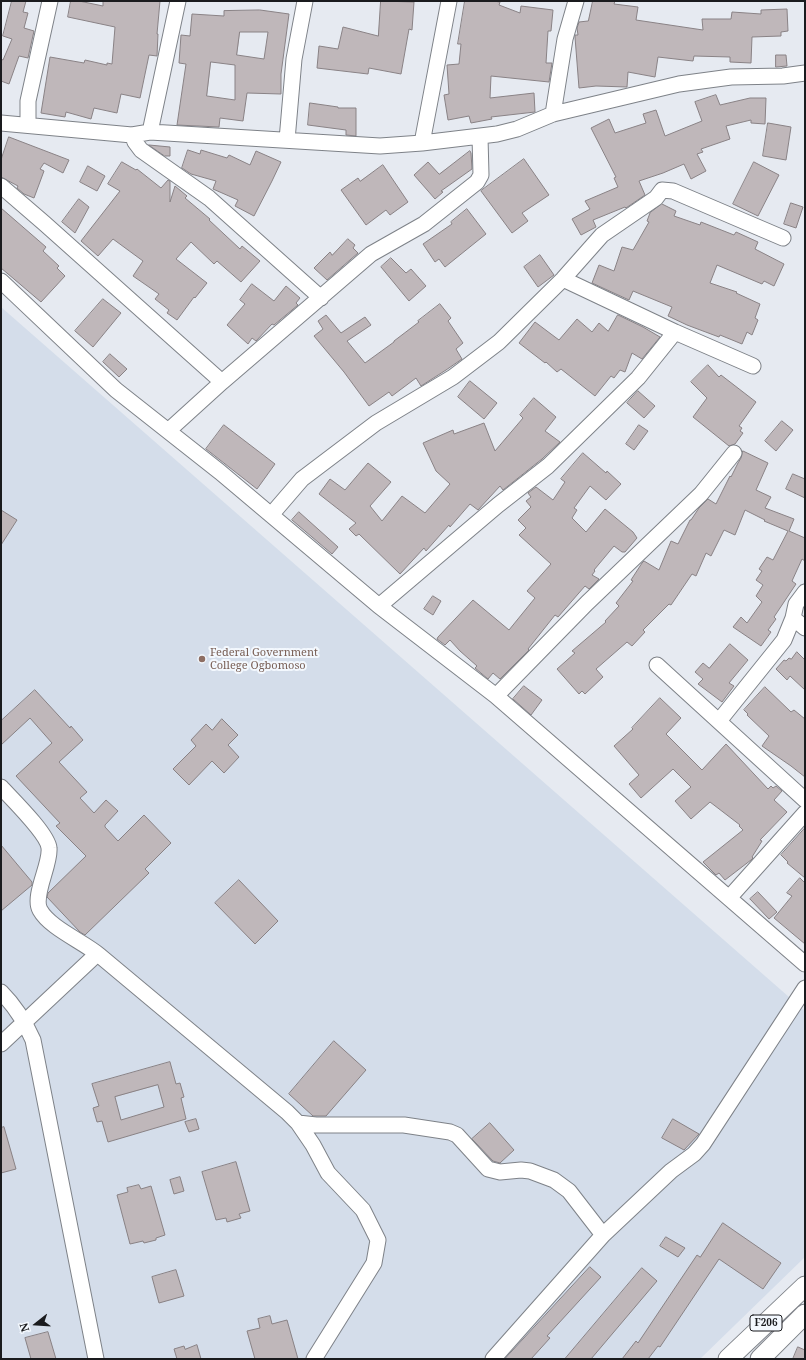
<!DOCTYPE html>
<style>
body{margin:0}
#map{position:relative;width:806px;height:1360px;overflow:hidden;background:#e6eaf1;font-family:"Noto Serif",serif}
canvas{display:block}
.frame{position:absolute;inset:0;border:2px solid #1a1b1e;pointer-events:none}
.north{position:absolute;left:16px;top:1304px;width:40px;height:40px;-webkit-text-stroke:3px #f3f8fe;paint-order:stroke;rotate:253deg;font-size:11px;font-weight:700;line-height:16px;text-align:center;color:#1a1b1e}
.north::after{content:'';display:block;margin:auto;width:14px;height:18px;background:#1a1b1e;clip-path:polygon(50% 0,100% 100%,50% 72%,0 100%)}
</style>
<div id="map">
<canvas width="806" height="1360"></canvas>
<div class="frame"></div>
<div class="north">N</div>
</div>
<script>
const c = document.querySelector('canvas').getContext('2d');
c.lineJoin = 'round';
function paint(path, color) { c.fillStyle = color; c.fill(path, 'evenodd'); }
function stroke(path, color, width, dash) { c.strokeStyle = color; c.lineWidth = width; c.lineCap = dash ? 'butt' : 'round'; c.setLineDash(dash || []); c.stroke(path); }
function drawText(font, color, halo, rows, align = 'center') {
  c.font = font + ' "Noto Serif",serif'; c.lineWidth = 4; c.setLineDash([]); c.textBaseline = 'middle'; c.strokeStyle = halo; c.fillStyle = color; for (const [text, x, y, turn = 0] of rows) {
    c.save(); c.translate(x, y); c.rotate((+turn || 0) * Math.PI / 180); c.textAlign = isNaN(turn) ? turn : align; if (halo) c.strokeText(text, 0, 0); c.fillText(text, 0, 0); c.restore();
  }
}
paint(new Path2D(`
 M1 307 805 1011V1257L700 1359H1Z`), '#d4ddea');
const building = new Path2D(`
 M12 1H26L23 12 28 13 24 28 34 31 28 58 19 56 9 84 1 81V59L3 60 12 39 3 36Z
 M71 1H79L103 6V1H160L157 34H158L157 56 149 55 140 98 121 94 117 113 94 108 91 119 66 112 65 117 41 113 50 57 84 63 85 60 107 65V63L112 64 115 27 68 17Z
 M381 1 414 2 412 30 409 29 401 74 369 68 368 74 317 68 319 46 338 49 343 27 378 36Z
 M465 1H493L500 2 499 5 520 13 521 6 553 10 551 31H548L546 63H552L549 82 491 76 490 98 534 93 535 112 491 117 492 119 471 123 469 116 448 120 444 95 449 94 447 65 459 64 461 44H458Z
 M593 1H615L614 4 638 7 636 20 703 30 702 19H731L732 12 761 14V10L787 9 788 31 781 32V36L752 37 751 63 730 62V57L694 56 693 61 658 57 655 77 628 72 627 87 596 86 579 88 575 37V35H578L577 28 579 22 588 21Z
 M260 10 289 14 281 74V94L247 93 243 121 220 118 219 127 177 125 186 64 179 63 181 35 190 36 192 14 224 16V11ZM240 32H268L264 59 237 55ZM211 62 235 65V100L207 96Z
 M776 55H786L787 66 776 67Z
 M716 95 720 105 750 98H766L765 124 751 123V120L726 126 730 139 701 149 703 152 697 154 706 171 691 179 684 164 663 173 639 181 645 195 626 208 625 207 593 220 596 227 581 235 572 219 590 209 585 201 618 187 614 178 616 177 591 128 609 119 615 133 646 123 643 114 656 110 665 136 702 121 695 102Z
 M310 103 338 107V108H356V136L346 135V130L308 125Z
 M768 123 791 127 786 160 763 156Z
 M9 137 69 160 63 173 44 163 40 169 44 171 34 198 24 194 17 188 18 186 1 177V160Z
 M149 145 170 147V156H165Z
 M188 150 200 154 201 150 227 158 229 155 250 165 256 151 281 162 272 181 254 216 235 206 238 200 213 189 216 181 191 174 182 168Z
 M470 151 471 153 472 169 441 191 443 192 435 199 414 175 428 162 439 174Z
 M524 159 549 195 522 213 528 221 512 233 481 191Z
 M122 162 136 170 137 169 161 188 168 180 170 181V202L175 186 187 196 185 198 210 219 209 220 240 249 242 246 260 261 241 282 217 261 214 264 191 242 176 259 207 283 195 298 194 297 177 320 167 313 169 310 155 299 159 294 133 276 143 261 113 239 98 256 81 241 120 191 108 184Z
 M754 162 779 175 758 216 733 204Z
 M383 165 408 202 390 215 386 210 366 225 341 190 358 178 360 181Z
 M88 166 105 176 97 191 80 182Z
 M79 199 89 207 75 233 62 222Z
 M791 203 803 207 796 228 784 224Z
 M662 204 676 211 674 216 700 225 701 222 734 235 736 232 758 242 755 249 784 264 774 286 764 281 762 284 717 265 710 283 737 292 736 293 760 304 755 318 758 320 752 335 747 332 742 344 720 335 719 337 687 325 668 316 672 307 633 291 629 300 592 283 599 265 614 271 622 247 633 250 649 222 647 221 650 213Z
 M1 208 46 247 43 251 59 266 57 268 65 276 41 302 1 268Z
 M467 209 486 234 445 267 439 259 435 262 423 244 452 224 451 222Z
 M348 239 355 245 353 248 358 253 327 280 314 268 330 252 332 255Z
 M540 255 554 275 538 287 524 267Z
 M391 258 406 273 411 269 426 286 409 301 381 267Z
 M252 284 274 301 286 286 300 298 296 303 298 305 274 325 272 324 256 341 252 338 248 344 227 325 245 304 240 300Z
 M103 299 121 313 93 347 75 331Z
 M440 304 451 318 448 321 463 343 456 349 462 359 446 370 421 386 416 378 392 396 389 392 369 406 344 372 314 336 323 329 318 321 326 315 341 333 365 317 371 325 347 341 365 363 394 342V341L419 322 418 321Z
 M618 315 643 327 660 337 642 359 632 353 625 372 620 370 614 378 611 376 595 396 561 369 557 372 546 362 545 363 519 343 535 322 559 340 577 319 592 332 599 323 608 331Z
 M110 354 127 369 119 377 103 362Z
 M708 365 719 377 721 375 756 402 739 426 742 428 740 431 743 433 735 444 729 446 693 417 707 398 691 382Z
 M470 381 497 403 484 419 458 397Z
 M638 391 655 406 644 418 627 403Z
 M534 398 556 417 545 431 560 442 542 459 503 490 500 486 478 510 470 504 450 527 449 525 426 551 424 548 400 574 359 534 356 536 349 529 356 523 319 494 330 479 345 490 368 463 391 482 370 506 382 521 402 496 425 513 450 484 436 471 423 443 453 430 454 434 484 423 495 451 523 418 520 415Z
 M782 421 793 430 776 451 765 441Z
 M224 425 275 464 257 489 206 449Z
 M639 425 648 431 634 450 626 444Z
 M743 451 768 463 756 490 771 497 765 508 794 519 789 531 805 538V561L802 559 792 581 796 584 774 617 776 619 768 630 771 632 761 646 733 627 741 617 747 623 762 602 756 596 763 585 756 580 762 571 759 569 767 557 773 560 788 531 764 521 765 520 745 510 735 535 724 530 711 556 706 553 696 576 692 574 671 605 669 604 643 630 645 632 632 646 627 642 596 669 603 677 585 694 582 691 579 694 557 669 575 653 572 651 606 622 605 621 619 606 616 603 633 581 631 580 642 563 644 561 659 570 671 541 678 544 690 520H691L699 508 708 499 716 504 730 476 731 477 738 463 741 458Z
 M583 453 606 473 607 471 621 484 606 500 590 486 574 508 577 510 572 518 586 532 605 509 633 532 637 538 625 552H622L614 546 594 570 595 571 592 575 599 579 589 589 585 586 558 617 555 615 528 649 529 650 500 679 493 673 488 679 475 668 477 666 460 651 450 640 445 645 437 639 438 637 473 600 509 630 535 598 527 591 551 564 519 535 526 528 518 520 531 507 526 501 531 497 528 493 536 487 553 500 565 482 561 479Z
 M793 474 805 479V498L786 489Z
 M1 510 17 520 1 545Z
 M299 512 338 547 332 554 292 520Z
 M433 596 441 601 433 615 424 609Z
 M730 644 748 660 729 683 734 686 722 702 698 684 703 679 695 672 703 663 709 668Z
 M797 652 805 660V690L790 676 787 680 776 669 784 660 786 661 789 658 791 659Z
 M524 686 542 700 531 715 513 699Z
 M765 687 791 712 794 710 805 719V777L791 766 762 746 769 736 747 715 748 714 744 710Z
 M35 690 70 728 71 726 83 740 59 762 87 792 80 798 94 813 106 800 118 811 105 825V827L118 841 144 815 171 843 145 869 149 873 85 935 80 932 47 897 48 893 86 856 56 826 60 823 16 776 52 743 30 718 1 745V721Z
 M660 698 681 718 666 734 702 770 726 744 768 789 771 786 773 788 776 786 782 791 774 800 787 812 760 840 762 841 752 857 753 858 751 860 725 880 719 873 716 875 703 862 743 830 739 826 740 825 710 802 691 819 675 801 691 787 673 769 641 798 629 784 639 775 614 746 633 729 632 728Z
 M222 719 238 735 228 745 239 757 224 773 212 761 189 785 173 769 196 746 191 740 206 724 212 730Z
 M805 828V878L787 863 788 862 781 855Z
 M1 845 32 882V885L1 911Z
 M800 878 805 883V944L774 918 792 896 787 893Z
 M239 880 278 921 255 944 215 903Z
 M758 892 777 912 769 919 750 899Z
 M334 1041 366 1070 326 1116H313L289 1094Z
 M170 1062 176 1084 180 1083 184 1097 181 1098 186 1119 108 1142 102 1121 97 1122 93 1108 99 1106 92 1084ZM158 1085 164 1107 121 1120 115 1097Z
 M196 1119 199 1129 189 1132 185 1122Z
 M673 1119 699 1134 684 1150 662 1138Z
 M490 1123 514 1150 500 1163 493 1161 472 1139Z
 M4 1127 16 1169 1 1173V1128Z
 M236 1162 250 1211 239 1214 241 1218 227 1222 226 1218 216 1220 202 1172Z
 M180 1177 184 1191 174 1194 170 1180Z
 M139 1185 141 1189 151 1186 165 1235 156 1238V1240L144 1243 143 1241 130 1244 117 1195 128 1192 127 1188Z
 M723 1223 781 1263 763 1289 719 1259 660 1347 658 1346 648 1359H622L636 1341 638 1343 697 1255 700 1257Z
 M666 1237 685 1248 678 1257 660 1246Z
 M590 1267 601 1277 547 1336 550 1338 531 1359H505Z
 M642 1268 657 1281 591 1359H565Z
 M176 1270 184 1296 159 1303 152 1277Z
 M270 1316 272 1324 287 1320 298 1359H255L247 1331 260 1328 258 1319Z
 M48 1332 56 1359H31L25 1338Z
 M197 1345 201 1359H177L174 1349 184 1346 185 1349Z
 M798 1347 805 1350V1359H793Z`);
paint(building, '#bfb7ba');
stroke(building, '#898285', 1);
const minor = new Path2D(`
 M553 114 565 39 576 1
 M1 123 132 135 150 132 380 146 422 143 497 134 517 129 553 114 679 84 731 77 783 76 805 73
 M28 125V101L50 1
 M150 132 178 1
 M132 135 135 142 141 150 209 198 321 298
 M287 140 294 59 305 1
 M422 143 449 1
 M1 186 44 223 222 382
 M563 279 675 332 753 366
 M1 281 116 390 220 472 379 606 496 696 805 964
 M168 431 222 382 371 254 424 224 477 182 481 175 480 137
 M271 515 302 479 376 423 453 377 499 342 563 279 602 235 656 198 662 190 673 191 783 238
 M379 606 498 505 548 466 638 378 675 332
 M793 618 805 628
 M657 665 805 800
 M496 696 587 603 701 494 734 453
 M719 721 784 640 793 618 796 604 805 592
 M1 787C11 798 48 834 49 848 51 864 32 896 40 910 50 928 82 941 99 955 162 1007 224 1060 287 1112L298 1123 316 1125H404L450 1132 457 1135 488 1169 500 1172 521 1170 530 1171 554 1180 569 1191 603 1235
 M729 898 805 813
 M1 992C15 1006 25 1022 33 1040L96 1359
 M1 1044 97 954
 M298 1123 313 1145 328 1173 363 1210 378 1240 374 1263 314 1359
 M493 1359 603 1235 671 1171 694 1154 703 1144 805 988`);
const major = new Path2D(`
 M728 1359 805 1286
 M760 1359 805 1314`);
stroke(minor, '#7e8288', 17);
stroke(major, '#7e8288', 21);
stroke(minor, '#fff', 15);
stroke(major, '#fff', 19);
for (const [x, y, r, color] of [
 [202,659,4,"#8d6e63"]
]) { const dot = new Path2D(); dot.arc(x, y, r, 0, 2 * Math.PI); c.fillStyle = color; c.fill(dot); stroke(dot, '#f3f8fe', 1.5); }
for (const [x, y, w] of [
 [766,1323,32]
]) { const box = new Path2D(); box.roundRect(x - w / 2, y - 8, w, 16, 3); c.fillStyle = '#f3f8fe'; c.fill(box); stroke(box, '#1a1b1e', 1); }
drawText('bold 10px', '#1a1b1e', null, [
 ["F206",766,1323]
]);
drawText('11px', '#785e54', '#f3f8fe', [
 ["Federal Government",210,653],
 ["College Ogbomoso",210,666]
], 'left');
</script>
